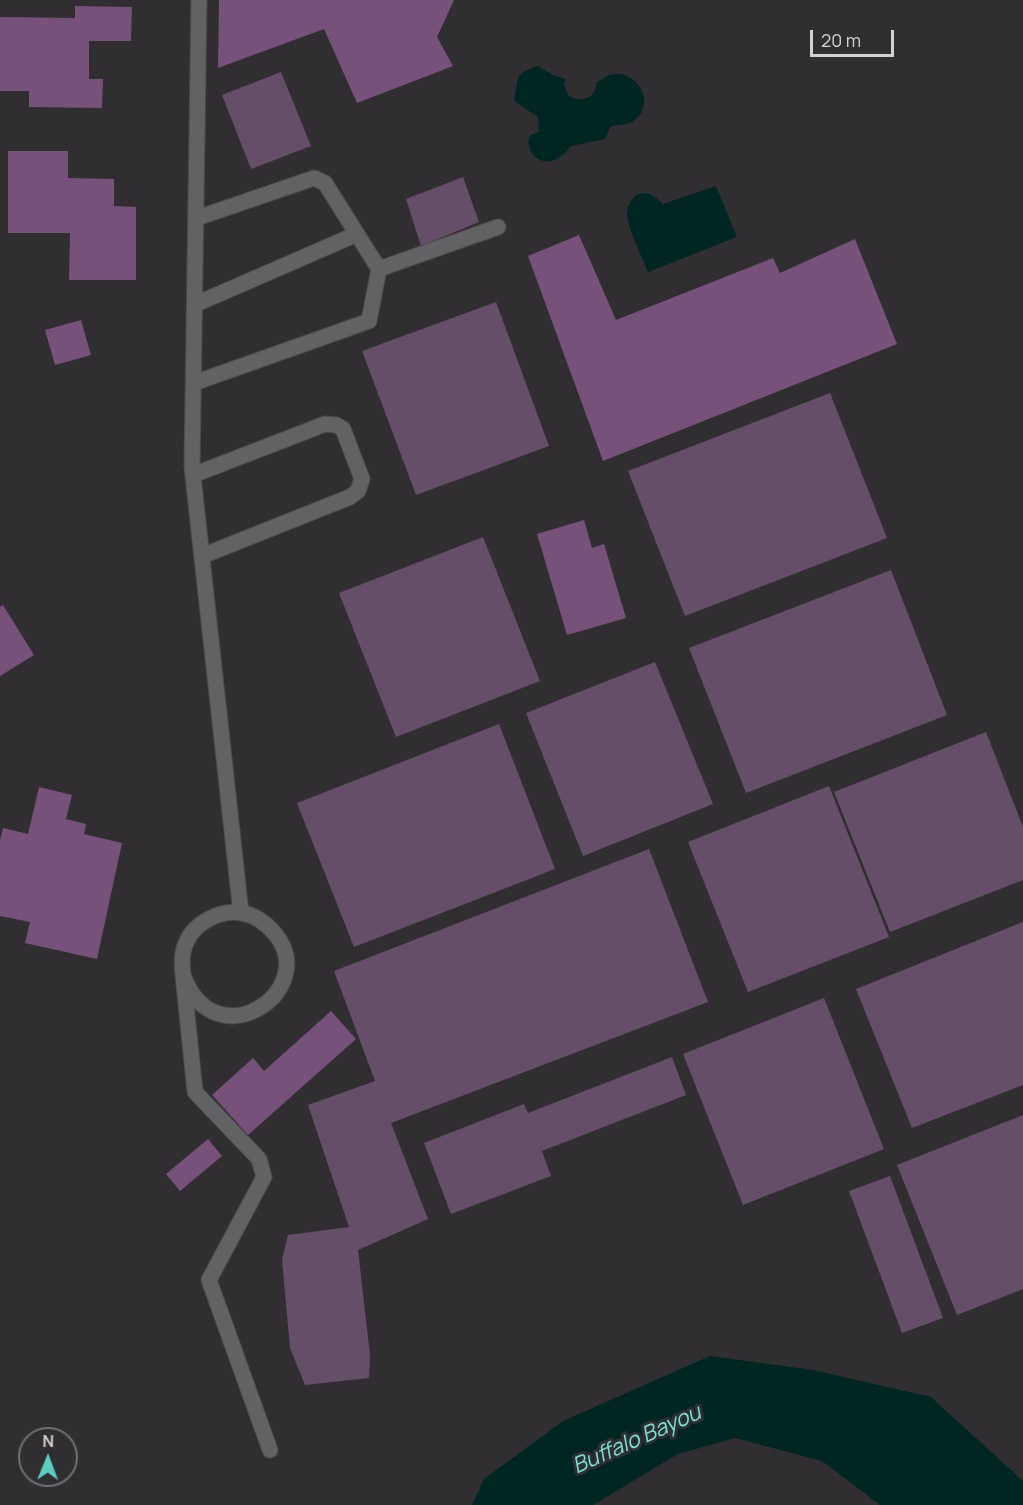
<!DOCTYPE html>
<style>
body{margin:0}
#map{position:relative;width:1023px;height:1505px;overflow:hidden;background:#312e32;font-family:Manrope,sans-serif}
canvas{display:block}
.north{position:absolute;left:18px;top:1427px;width:60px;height:60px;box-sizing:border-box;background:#312e32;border:2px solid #726f72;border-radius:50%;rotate:1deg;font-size:16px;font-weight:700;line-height:24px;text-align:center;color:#d3d0d3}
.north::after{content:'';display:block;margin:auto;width:21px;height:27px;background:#59cebe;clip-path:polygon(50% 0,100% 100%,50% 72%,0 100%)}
.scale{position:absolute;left:810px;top:30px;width:84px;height:27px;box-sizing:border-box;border:3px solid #d3d0d3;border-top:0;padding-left:8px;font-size:18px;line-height:21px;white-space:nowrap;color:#d3d0d3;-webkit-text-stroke:4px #312e32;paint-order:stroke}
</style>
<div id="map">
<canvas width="1023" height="1505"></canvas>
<div class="north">N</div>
<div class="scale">20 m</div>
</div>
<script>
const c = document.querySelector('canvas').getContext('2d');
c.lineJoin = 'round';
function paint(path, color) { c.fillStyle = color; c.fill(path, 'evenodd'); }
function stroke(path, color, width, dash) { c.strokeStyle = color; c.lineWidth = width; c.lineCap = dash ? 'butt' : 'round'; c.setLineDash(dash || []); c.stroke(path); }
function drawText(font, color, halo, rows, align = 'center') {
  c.font = font + ' Manrope,sans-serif'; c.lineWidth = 6; c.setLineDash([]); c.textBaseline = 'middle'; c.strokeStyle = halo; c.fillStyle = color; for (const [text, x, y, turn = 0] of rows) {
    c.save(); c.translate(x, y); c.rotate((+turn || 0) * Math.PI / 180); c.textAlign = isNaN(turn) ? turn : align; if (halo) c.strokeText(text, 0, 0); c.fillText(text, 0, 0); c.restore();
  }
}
paint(new Path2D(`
 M281 72 311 146 251 169 222 95Z
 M463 177 479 222 421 246 406 199Z
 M496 302 549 446 416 495 362 351Z
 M830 393 887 538 685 616 628 471Z
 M483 537 540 681 396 737 339 593Z
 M891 570 947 715 746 793 689 648Z
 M655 662 713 804 583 856 526 713Z
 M499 724 555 869 354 947 297 803Z
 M986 732 1023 827V880L890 932 834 792Z
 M829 786 889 937 748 992 688 842Z
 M649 849 708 1002 391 1123 428 1219 358 1250 370 1355 369 1378 305 1385 290 1348 282 1259 288 1235 349 1227 308 1105 375 1081 334 971Z
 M1023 922V1085L912 1128 856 989Z
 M824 998 884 1149 743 1205 683 1054Z
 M672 1057 686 1095 542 1151 551 1176 451 1214 424 1143 524 1104 528 1113Z
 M1023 1115V1289L957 1315 897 1165Z
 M890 1176 943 1318 902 1333 849 1191Z`), '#654e67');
paint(new Path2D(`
 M538 66 553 75 566 79 564 84 568 95C582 104 595 99 597 82 601 80 605 77 609 75 637 67 659 105 632 122 625 126 617 124 610 127L605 139 571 146C567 150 564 156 557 159 540 167 524 153 530 135L539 132 538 117 517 103 514 100C519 76 514 74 538 66Z
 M716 186 737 237 648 272C643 259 627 226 627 214 627 207 632 197 638 194 648 190 657 198 663 204Z
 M710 1356 813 1370 931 1397 1023 1481V1505H880L822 1461 735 1438 678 1454 593 1505H472L484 1479 563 1421Z`), '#002622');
paint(new Path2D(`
 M219 0H454L437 37 453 66 357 103 324 29 218 68Z
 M75 6 132 7 131 41H89V79H103L102 108 29 107V91H0V17L75 18Z
 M8 151H68V178L114 179V206L136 207V280H69L70 233H8Z
 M579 235 616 320 773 258 780 273 855 239 897 344 603 461 528 256Z
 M81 320 91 355 55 365 45 330Z
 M584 520 592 548 604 544 626 618 567 635 537 534Z
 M3 605 34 655 0 676V607Z
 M39 787 72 795 66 819 86 824 84 834 122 843 97 959 25 943 30 922 0 916V840L3 828 28 834Z
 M331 1011 356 1039 248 1135 212 1095 253 1058 264 1071Z
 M208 1139 222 1156 180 1191 166 1174Z`), '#76527a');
const lane = new Path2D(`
 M199 0 192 467 241 913
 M379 269 498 227
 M196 304 357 234
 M194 383 369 321 379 269 325 183 314 178 197 218
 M193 475 325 424 336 425 343 429 362 479 358 491 350 497 202 556
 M183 975C215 1062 320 991 276 935 267 924 256 915 242 913 220 909 194 923 186 943 181 954 182 964 183 975L195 1092 259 1159 264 1177 209 1280 270 1450`);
stroke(lane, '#4e4b4f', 17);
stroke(lane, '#626163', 15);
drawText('italic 22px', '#73e3d3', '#312e32', [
 ["Buffalo Bayou",637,1440,-24]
]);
</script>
